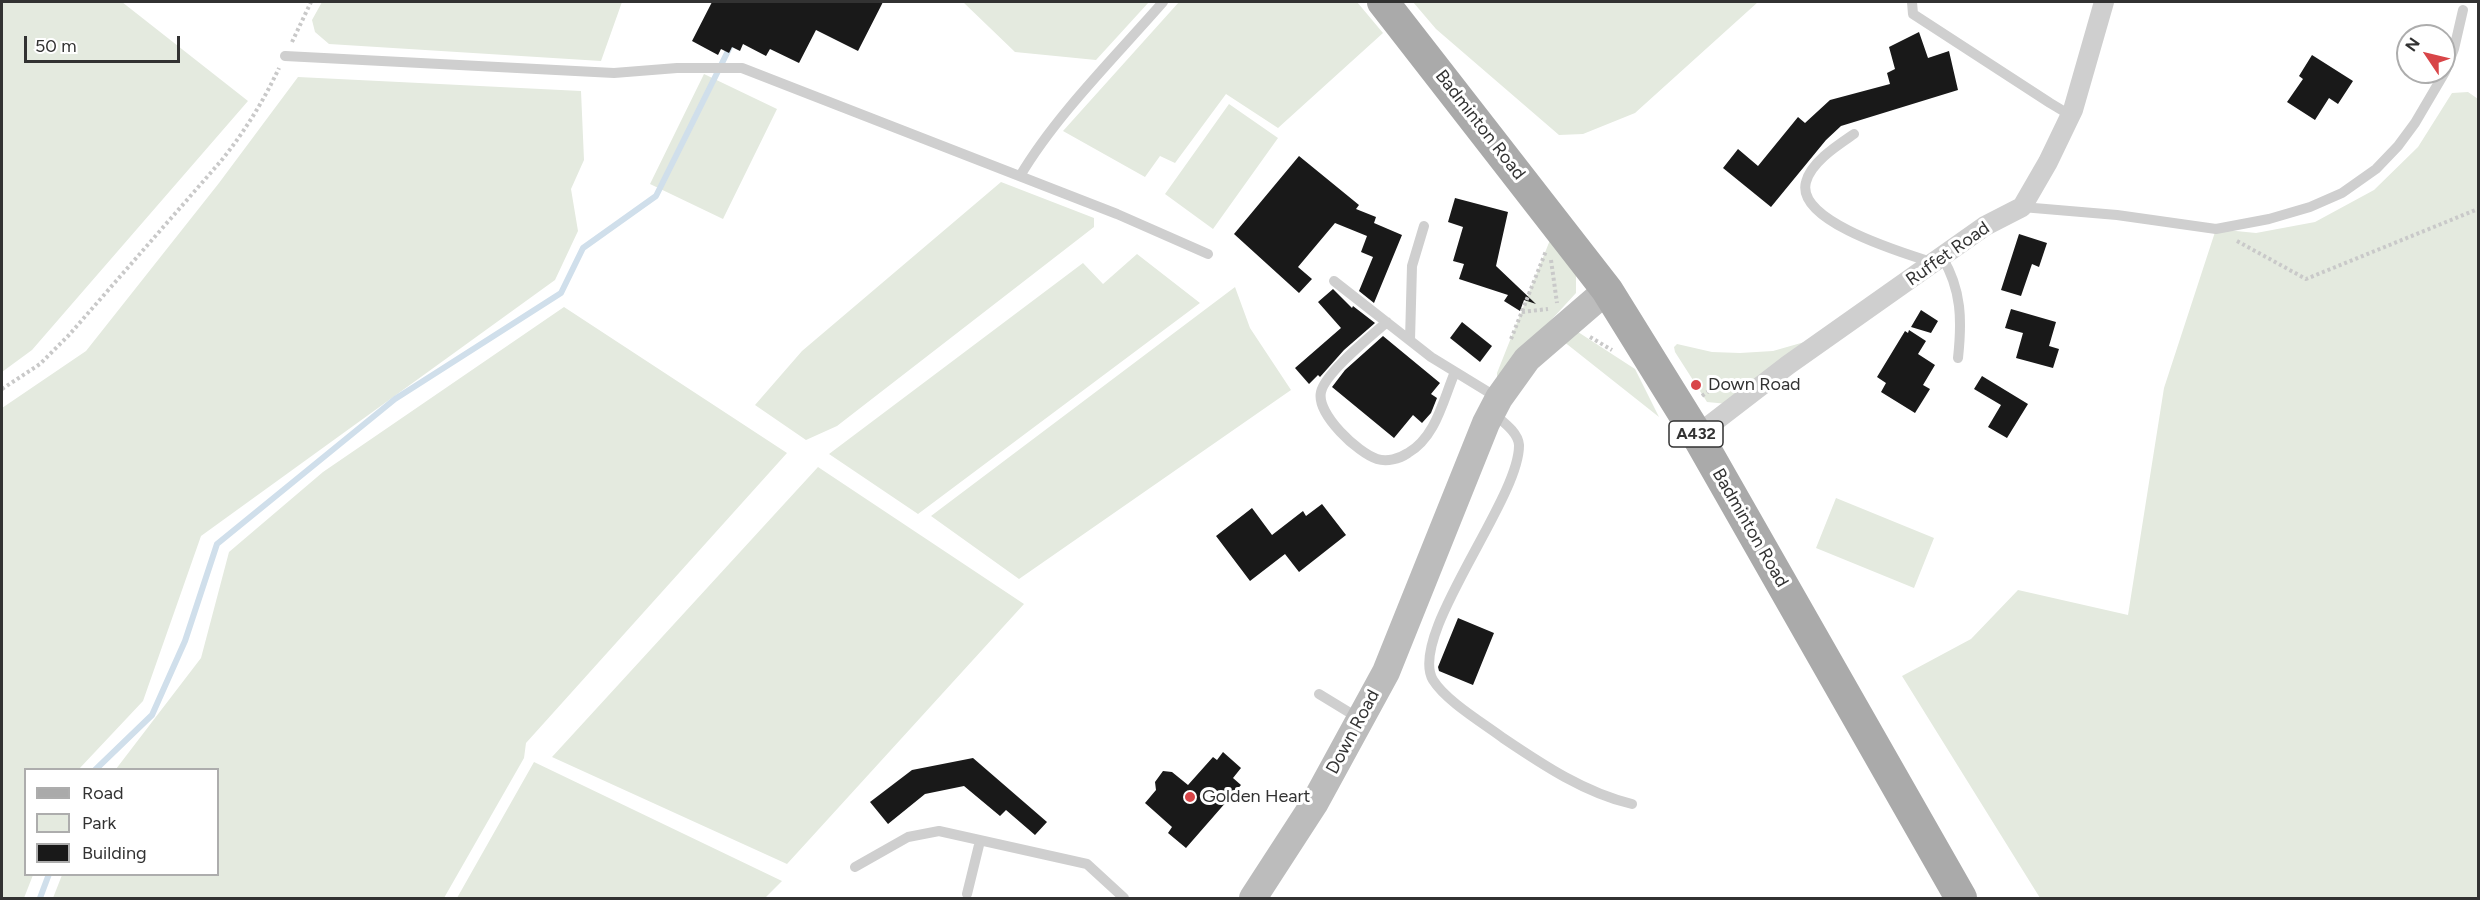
<!DOCTYPE html>
<style>
body{margin:0}
#map{position:relative;width:2480px;height:900px;overflow:hidden;background:#fff;font-family:Figtree,sans-serif}
canvas{display:block}
.frame{position:absolute;inset:0;border:3px solid #323232;pointer-events:none}
.legend{position:absolute;left:24px;top:768px;width:195px;height:108px;box-sizing:border-box;background:#fff;border:2px solid #adadad;margin:0;padding:8px 10px;list-style:none;font-size:18px;color:#323232}
.legend li{display:flex;align-items:center;gap:12px;height:30px}
.legend b{width:30px;border:2px solid #adadad}
.north{position:absolute;left:2396px;top:24px;width:60px;height:60px;box-sizing:border-box;background:#fff;border:2px solid #adadad;border-radius:50%;rotate:305deg;font-size:16px;font-weight:700;line-height:24px;text-align:center;color:#323232}
.north::after{content:'';display:block;margin:auto;width:21px;height:27px;background:#d84548;clip-path:polygon(50% 0,100% 100%,50% 72%,0 100%)}
.scale{position:absolute;left:24px;top:36px;width:156px;height:27px;box-sizing:border-box;border:3px solid #323232;border-top:0;padding-left:8px;font-size:18px;line-height:21px;white-space:nowrap;color:#323232;-webkit-text-stroke:4px #fff;paint-order:stroke}
</style>
<div id="map">
<canvas width="2480" height="900"></canvas>
<div class="frame"></div>
<ul class="legend">
<li><b style="height:8px;background:#aaa"></b>Road</li>
<li><b style="height:16px;background:#e4eadf"></b>Park</li>
<li><b style="height:16px;background:#191919"></b>Building</li>
</ul>
<div class="north">N</div>
<div class="scale">50 m</div>
</div>
<script>
const c = document.querySelector('canvas').getContext('2d');
c.lineJoin = 'round';
function paint(path, color) { c.fillStyle = color; c.fill(path, 'evenodd'); }
function stroke(path, color, width, dash) { c.strokeStyle = color; c.lineWidth = width; c.lineCap = dash ? 'butt' : 'round'; c.setLineDash(dash || []); c.stroke(path); }
function drawText(font, color, halo, rows, align = 'center') {
  c.font = font + ' Figtree,sans-serif'; c.lineWidth = 6; c.setLineDash([]); c.textBaseline = 'middle'; c.strokeStyle = halo; c.fillStyle = color; for (const [text, x, y, turn = 0] of rows) {
    c.save(); c.translate(x, y); c.rotate((+turn || 0) * Math.PI / 180); c.textAlign = isNaN(turn) ? turn : align; if (halo) c.strokeText(text, 0, 0); c.fillText(text, 0, 0); c.restore();
  }
}
paint(new Path2D(`
 M2 2H122L248 101 32 350 2 372Z
 M322 2H622L601 61 329 44 315 32 312 20Z
 M963 2H1149L1096 60 1015 52Z
 M1179 2H1357L1383 33 1278 128 1226 94 1175 163 1160 156 1145 177 1063 131Z
 M1413 2H1758L1635 113 1583 134 1559 135 1436 29Z
 M704 74 777 109 723 219 650 184Z
 M298 77 581 91 584 160 571 189 578 231 555 280 201 536 143 701 79 769 26 770V874L33 875 24 898H2V408L86 351 219 183Z
 M2468 92 2478 99V898H2040L1902 676 1971 639 2018 590 2128 615 2164 388 2216 229 2256 233 2315 222 2374 190 2418 147 2452 93Z
 M1229 104 1278 138 1213 229 1165 194Z
 M1001 182 1094 218V227L837 426 806 440 755 405 802 351Z
 M1552 235 1576 270V293L1497 379V373Z
 M1137 254 1200 303 918 514 829 454 1083 263 1103 284Z
 M1235 287 1250 328 1291 390 1019 579 931 516Z
 M564 307 787 453 526 743 524 758 444 898H53L62 875 218 874V770L116 769 201 658 229 552 323 472Z
 M1578 332 1635 369 1659 417 1563 341Z
 M1815 339 1728 404 1707 402 1675 352 1674 347 1677 344 1712 352 1740 353 1773 351Z
 M818 467 1024 604 787 864 552 757Z
 M1836 498 1934 538 1914 588 1816 548Z
 M534 762 782 881 765 898H457Z`), '#e4eadf');
stroke(new Path2D(`
 M95 770 152 715 185 641 217 544 395 399 561 293 583 248 656 196 731 45
 M40 898 49 874`), '#d0dfeb', 6);
paint(new Path2D(`
 M712 2H883L858 51 816 30 799 63 770 49 766 56 743 44 740 51 732 47 729 53 721 49 718 55 692 41Z
 M1919 32 1928 58 1949 51 1958 90 1841 126 1826 140 1771 207 1723 168 1738 149 1758 166 1798 117 1805 123 1830 100 1890 84 1887 73 1895 69 1889 47Z
 M2312 55 2353 81 2338 104 2329 98 2315 120 2287 102 2303 79 2299 76Z
 M1299 156 1359 205 1356 209 1376 217 1374 223 1402 235 1374 303 1359 291 1373 257 1361 252 1367 236 1335 223 1298 267 1312 279 1299 293 1234 234Z
 M1455 198 1508 212 1496 266 1536 304 1524 300 1520 311 1504 301 1508 295 1459 279 1464 264 1453 261 1463 227 1448 222Z
 M2019 234 2047 243 2039 267 2032 264 2021 296 2001 290Z
 M1333 289 1352 308 1353 306 1375 323 1344 350 1320 377 1318 375 1309 384 1295 368 1341 328 1318 302Z
 M2011 309 2056 322 2049 346 2059 349 2053 368 2016 358 2023 333 2005 328Z
 M1921 310 1938 321 1931 333 1911 327Z
 M1462 322 1492 346 1480 362 1450 338Z
 M1909 330 1926 341 1918 354 1935 365 1923 385 1930 389 1915 413 1881 392 1886 383 1877 377 1905 331 1908 333Z
 M1383 336 1440 383 1431 394 1437 398 1431 413 1422 423 1413 415 1394 438 1332 387 1345 370Z
 M1982 376 2028 404 2007 438 1988 427 2001 405 1974 389Z
 M1322 504 1346 535 1299 572 1285 554 1250 581 1216 536 1252 508 1272 535 1303 511 1306 516Z
 M1458 618 1494 633 1473 685 1439 671 1438 667Z
 M1223 752 1241 768 1233 778 1241 785 1186 848 1168 833 1172 827 1145 803 1156 790 1155 782 1163 771 1172 772 1188 785 1213 757 1217 760Z
 M973 758 1047 822 1035 835 1006 810 1000 816 964 786 925 794 888 824 870 802 912 770Z`), '#191919');
stroke(new Path2D(`
 M292 42 311 2
 M2237 241 2306 279 2478 209
 M1551 260 1557 303
 M1522 312 1548 309
 M1590 337 1612 350
 M1511 339 1546 251
 M2 389 40 364 69 335 221 161C245 131 263 102 279 68
 M1702 396 1717 385`), '#c9c9c9', 4, [3, 3]);
stroke(new Path2D(`
 M1912 2 1913 14 2050 103 2070 115
 M285 56 614 73 677 68H742L1117 214 1208 254
 M1854 134C1838 145 1811 162 1806 182 1795 222 1907 254 1934 263
 M1020 176C1056 115 1116 56 1163 2
 M2022 207 2117 215 2216 229 2269 219 2310 207 2342 193 2376 169 2398 146 2415 123 2445 72 2454 49 2463 10
 M1942 257C1962 290 1962 321 1958 358
 M1334 281 1431 357 1498 398
 M1387 322C1371 336 1325 373 1321 392 1316 414 1358 453 1377 459 1387 462 1399 459 1408 453 1436 437 1443 400 1455 372
 M1410 340 1412 266 1424 226
 M1494 414C1503 422 1518 432 1519 445 1520 499 1407 636 1433 680 1446 701 1483 723 1503 738 1543 765 1585 793 1632 804
 M1319 694 1360 719
 M855 867 908 837 939 831 1087 864 1124 898
 M967 894 980 841`), '#cfcfcf', 10);
stroke(new Path2D(`
 M1697 435 1788 365 1985 226 2022 207 2048 162 2073 110 2104 2`), '#cfcfcf', 20);
stroke(new Path2D(`
 M1253 898 1314 804 1386 672 1486 423 1499 398 1527 359 1607 290`), '#bcbcbc', 28);
stroke(new Path2D(`
 M1383 2 1607 290 1697 435 1961 898`), '#aaa', 32);
for (const [x, y, r, color] of [
 [1696,385,6,"#d84548"],
 [1190,797,6,"#d84548"]
]) { const dot = new Path2D(); dot.arc(x, y, r, 0, 2 * Math.PI); c.fillStyle = color; c.fill(dot); stroke(dot, '#fff', 2); }
for (const [x, y, w] of [
 [1696,434,54]
]) { const box = new Path2D(); box.roundRect(x - w / 2, y - 13, w, 26, 4.5); c.fillStyle = '#fff'; c.fill(box); stroke(box, '#323232', 1.5); }
drawText('bold 16px', '#323232', null, [
 ["A432",1696,434]
]);
drawText('18px', '#323232', '#fff', [
 ["Badminton Road",1480,125,52],
 ["Ruffet Road",1948,254,-35],
 ["Badminton Road",1750,528,60],
 ["Down Road",1353,732,-62]
]);
drawText('18px', '#323232', '#fff', [
 ["Down Road",1708,385],
 ["Golden Heart",1202,797]
], 'left');
</script>
